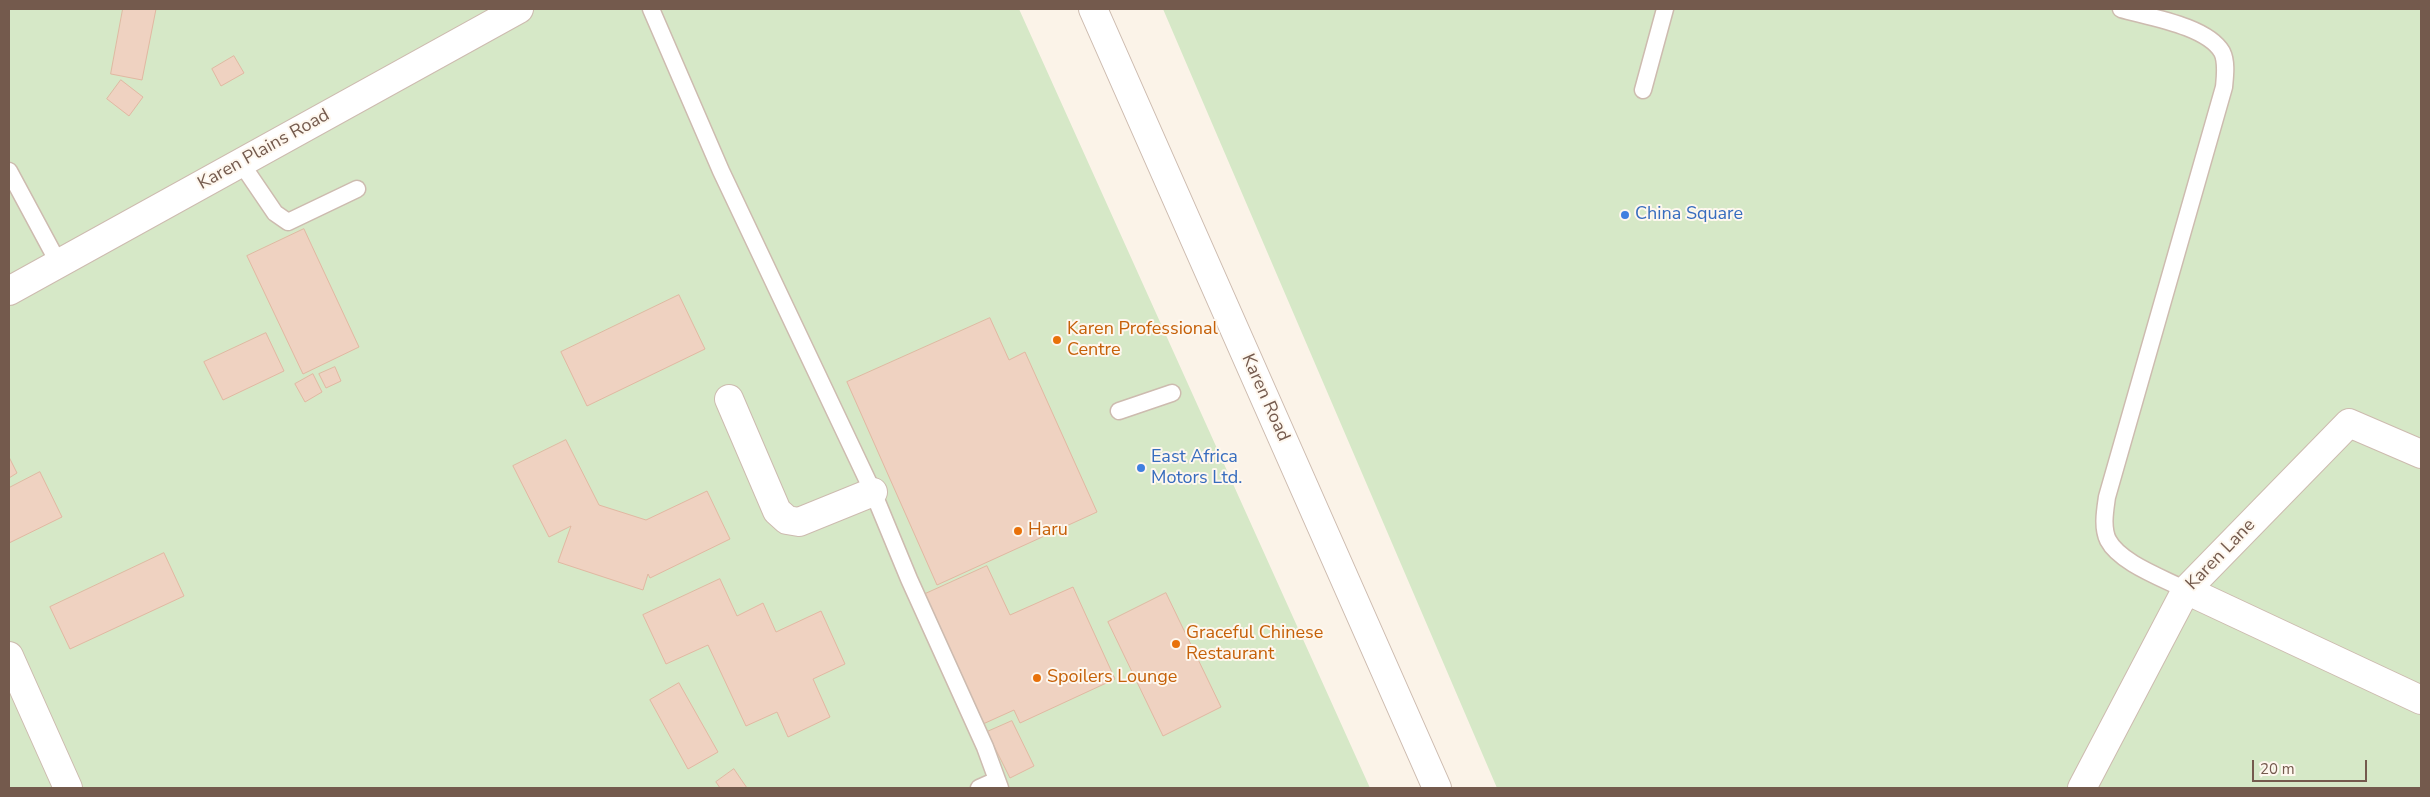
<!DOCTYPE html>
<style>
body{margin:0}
#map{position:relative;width:2430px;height:797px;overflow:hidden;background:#fbf3e8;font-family:"Nunito Sans",sans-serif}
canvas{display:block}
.frame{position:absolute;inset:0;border:10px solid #745a4d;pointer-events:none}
.scale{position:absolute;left:2252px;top:760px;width:115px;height:22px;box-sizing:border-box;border:2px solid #745a4d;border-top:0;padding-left:6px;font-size:15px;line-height:18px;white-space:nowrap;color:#745a4d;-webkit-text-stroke:4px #fef7ee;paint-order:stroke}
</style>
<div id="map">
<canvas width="2430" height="797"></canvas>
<div class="frame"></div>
<div class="scale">20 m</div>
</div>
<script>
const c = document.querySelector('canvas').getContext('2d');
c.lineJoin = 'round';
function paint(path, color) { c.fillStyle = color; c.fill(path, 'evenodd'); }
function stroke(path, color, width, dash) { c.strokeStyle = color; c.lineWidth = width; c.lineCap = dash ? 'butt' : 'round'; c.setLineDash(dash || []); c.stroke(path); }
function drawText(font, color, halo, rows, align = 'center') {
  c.font = font + ' "Nunito Sans",sans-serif'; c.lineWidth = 4; c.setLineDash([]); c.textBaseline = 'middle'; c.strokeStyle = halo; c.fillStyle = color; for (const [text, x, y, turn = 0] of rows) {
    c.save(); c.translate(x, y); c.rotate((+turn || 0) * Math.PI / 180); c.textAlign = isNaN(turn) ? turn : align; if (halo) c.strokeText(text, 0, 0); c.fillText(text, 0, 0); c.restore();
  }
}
paint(new Path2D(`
 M9 9H1019L1370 788H9Z
 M1163 9H2421V788H1497Z`), '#d6e8c7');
const building = new Path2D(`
 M123 9H156L142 80 111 74Z
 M234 56 244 73 221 86 212 69Z
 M121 80 143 97 129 116 107 99Z
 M304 229 359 347 303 374 247 256Z
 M679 295 705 349 587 406 561 352Z
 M990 318 1009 360 1025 352 1097 512 937 585 847 382Z
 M266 333 284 371 223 400 204 362Z
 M335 367 341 381 326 388 319 374Z
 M313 374 322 392 305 402 295 384Z
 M566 440 599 505 646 520 707 491 730 539 650 578 648 574 643 590 558 562 571 526 549 537 513 466Z
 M9 457 17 473 9 478Z
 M40 472 62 517 9 543V488Z
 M164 553 184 596 70 649 50 607Z
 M987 566 1010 615 1073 587 1115 679 1020 723 1014 710 983 724 923 595Z
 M720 579 737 616 763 603 776 632 821 611 845 664 813 679 830 717 788 737 777 712 746 726 708 645 666 664 643 615Z
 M1166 593 1221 707 1163 736 1108 622Z
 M679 683 718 752 688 769 650 700Z
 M1012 721 1034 766 1010 778 987 732Z
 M734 769 747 788H720L716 782Z`);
paint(building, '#efd2c1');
stroke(building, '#e1b8a2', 1);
const lane = new Path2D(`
 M651 9 721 171 873 492 909 579 985 747 1000 788
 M2121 9C2149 17 2207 26 2222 52 2227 62 2225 76 2224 87L2107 497C2105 511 2102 527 2108 540 2120 563 2163 578 2186 590
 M1643 90 1665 9
 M241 163 275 213 288 222 357 189
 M9 171 59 264
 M1119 411 1172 393
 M979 788 997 780`);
const street = new Path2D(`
 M1093 9 1437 788
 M9 291 519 9
 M729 399 777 511 787 520 799 522 873 492
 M2186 590 2421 700
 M9 656 68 788
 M2082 788 2186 590 2349 423 2421 454`);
stroke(lane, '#cdbbaf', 19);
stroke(street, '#cdbbaf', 30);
stroke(lane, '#fff', 16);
stroke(street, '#fff', 28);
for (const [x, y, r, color] of [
 [1625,215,5,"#3f7fe0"],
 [1057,340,5,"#e8710a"],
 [1141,468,5,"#3f7fe0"],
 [1018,531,5,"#e8710a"],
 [1176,644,5,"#e8710a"],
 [1037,678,5,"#e8710a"]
]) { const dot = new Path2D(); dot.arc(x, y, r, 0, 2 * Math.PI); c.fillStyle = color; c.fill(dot); stroke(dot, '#fef7ee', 2); }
drawText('18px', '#745a4d', '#fef7ee', [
 ["Karen Plains Road",264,150,-29],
 ["Karen Road",1265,398,66],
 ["Karen Lane",2221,555,-46]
]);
drawText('18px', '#366cbe', '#fef7ee', [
 ["China Square",1635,215],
 ["East Africa",1151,458],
 ["Motors Ltd.",1151,479]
], 'left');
drawText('18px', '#c56008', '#fef7ee', [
 ["Karen Professional",1067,330],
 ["Centre",1067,351],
 ["Haru",1028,531],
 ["Graceful Chinese",1186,634],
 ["Restaurant",1186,655],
 ["Spoilers Lounge",1047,678]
], 'left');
</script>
